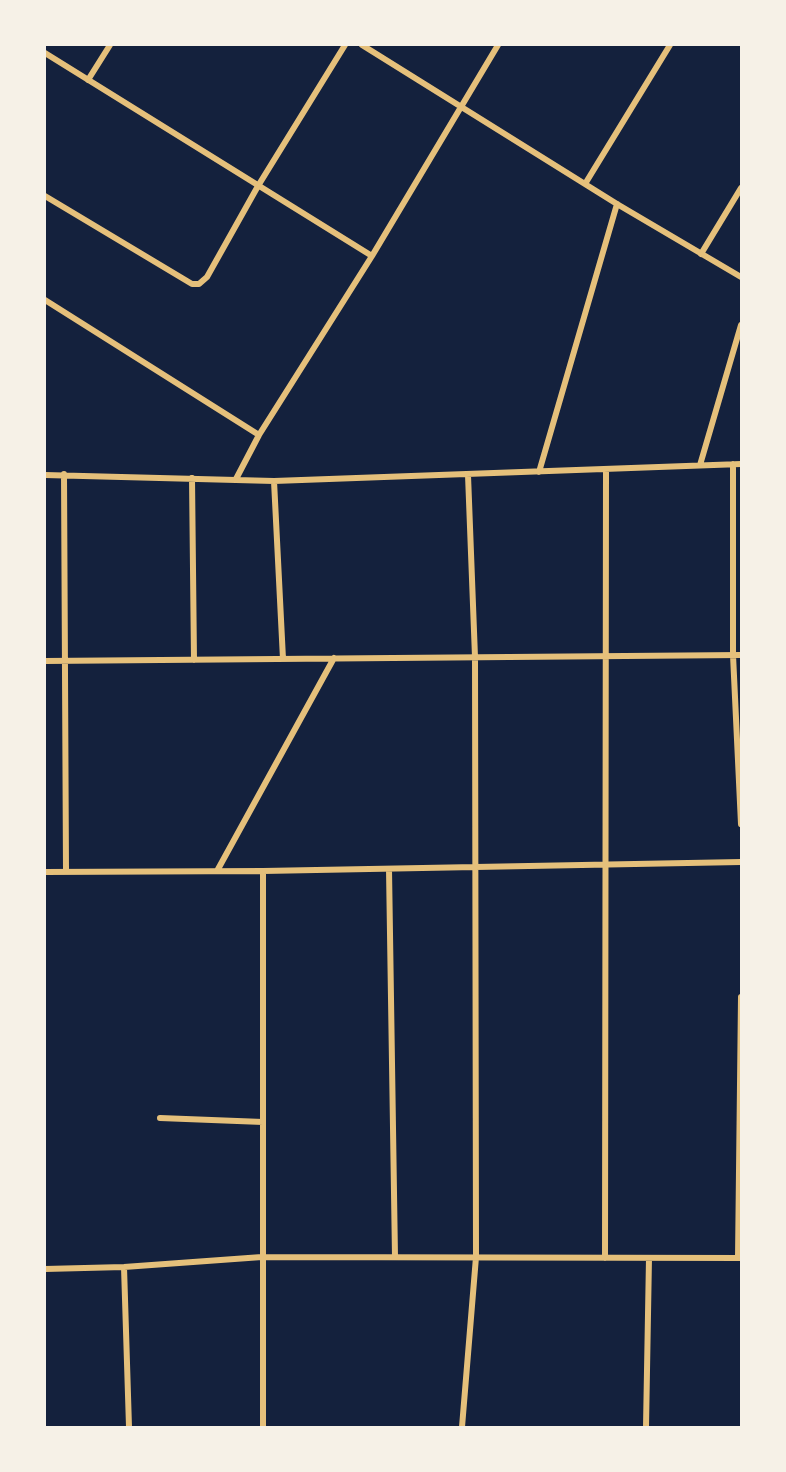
<!DOCTYPE html>
<style>
body{margin:0}
#map{position:relative;width:786px;height:1472px;overflow:hidden;background:#14213d;font-family:Inter,sans-serif}
canvas{display:block}
.frame{position:absolute;inset:0;border:46px solid #f6f1e7;pointer-events:none}
</style>
<div id="map">
<canvas width="786" height="1472"></canvas>
<div class="frame"></div>
</div>
<script>
const c = document.querySelector('canvas').getContext('2d');
c.lineJoin = 'round';
function stroke(path, color, width, dash) { c.strokeStyle = color; c.lineWidth = width; c.lineCap = dash ? 'butt' : 'round'; c.setLineDash(dash || []); c.stroke(path); }
stroke(new Path2D(`
 M362 45 617 204 741 277
 M45 53 372 256
 M88 80 110 45
 M585 184 670 45
 M45 196 192 284H199L207 277 258 186 345 45
 M701 254 741 188
 M45 300 259 435
 M733 464V655L741 824
 M700 465 741 325
 M539 472 617 204
 M64 474 66 871
 M45 475 274 481 741 464
 M192 478 194 660
 M236 479 259 435 372 256 498 45
 M274 481 283 659
 M45 661 741 655
 M389 869 395 1257
 M217 871 334 658
 M263 871V1427
 M45 872 263 871 741 862
 M160 1118 263 1122
 M605 1258 606 469
 M738 1258 741 997
 M124 1267 129 1427
 M45 1269 124 1267 262 1257 741 1258
 M462 1427 476 1257 475 657 468 475
 M646 1427 649 1258`), '#e5c07b', 6);
</script>
